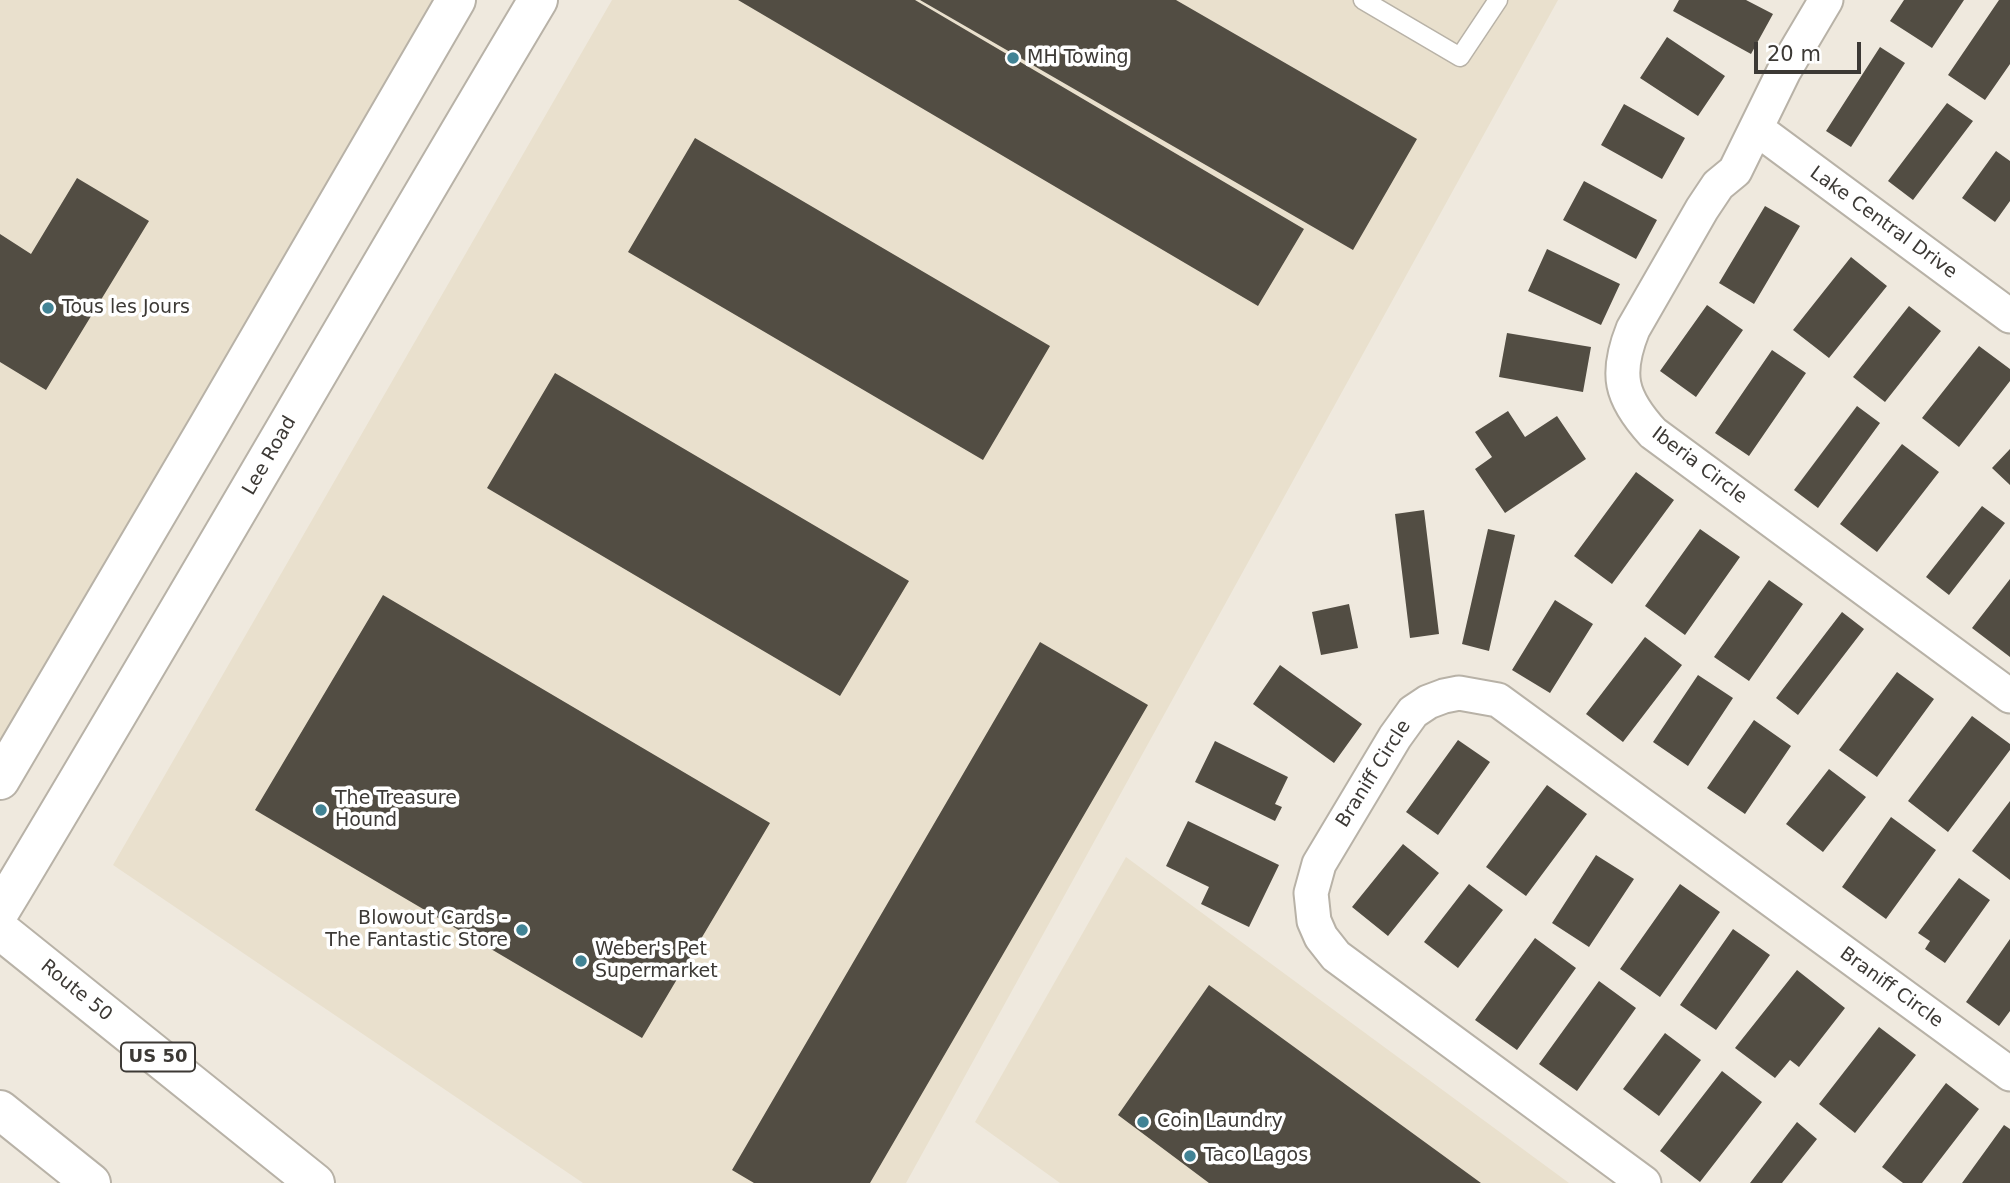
<!DOCTYPE html>
<style>
body{margin:0}
#map{position:relative;width:2010px;height:1183px;overflow:hidden;background:#efe9de;font-family:"DejaVu Sans",sans-serif}
canvas{display:block}
.scale{position:absolute;left:1754px;top:42px;width:107px;height:32px;box-sizing:border-box;border:4px solid #3c3935;border-top:0;padding-left:9px;font-size:21px;line-height:24px;white-space:nowrap;color:#3c3935;-webkit-text-stroke:5px #fff;paint-order:stroke}
</style>
<div id="map">
<canvas width="2010" height="1183"></canvas>
<div class="scale">20 m</div>
</div>
<script>
const c = document.querySelector('canvas').getContext('2d');
c.lineJoin = 'round';
function paint(path, color) { c.fillStyle = color; c.fill(path, 'evenodd'); }
function stroke(path, color, width, dash) { c.strokeStyle = color; c.lineWidth = width; c.lineCap = dash ? 'butt' : 'round'; c.setLineDash(dash || []); c.stroke(path); }
function drawText(font, color, halo, rows, align = 'center') {
  c.font = font + ' "DejaVu Sans",sans-serif'; c.lineWidth = 7; c.setLineDash([]); c.textBaseline = 'middle'; c.strokeStyle = halo; c.fillStyle = color; for (const [text, x, y, turn = 0] of rows) {
    c.save(); c.translate(x, y); c.rotate((+turn || 0) * Math.PI / 180); c.textAlign = isNaN(turn) ? turn : align; if (halo) c.strokeText(text, 0, 0); c.fillText(text, 0, 0); c.restore();
  }
}
paint(new Path2D(`
 M0 0H456L0 756Z
 M612 0H1558L906 1183H583L113 865Z
 M1126 857 1569 1183H1060L975 1122Z`), '#e9e0cd');
paint(new Path2D(`
 M738 0H915L1304 229 1258 306Z
 M920 0H1176L1417 139 1353 250Z
 M1679 0H1746L1773 14 1751 54 1673 11Z
 M1904 0H1964L1932 48 1890 21Z
 M1999 0H2010V64L1985 100 1948 75Z
 M1667 37 1725 76 1698 116 1640 78Z
 M1880 47 1905 63 1851 147 1826 131Z
 M1947 103 1973 121 1913 200 1888 181Z
 M1624 104 1685 138 1662 179 1601 145Z
 M695 138 1050 346 983 460 628 252Z
 M1996 151 2010 161V201L1995 222 1962 198Z
 M77 178 149 221 46 390 0 362V234L31 254Z
 M1584 181 1657 220 1636 259 1563 220Z
 M1765 206 1800 226 1754 304 1719 283Z
 M1547 249 1620 284 1601 325 1528 291Z
 M1851 257 1887 286 1829 358 1793 330Z
 M1707 305 1743 330 1696 397 1660 371Z
 M1909 306 1941 331 1885 402 1853 377Z
 M1507 333 1591 347 1583 392 1499 377Z
 M1979 346 2010 369V381L1959 447 1922 418Z
 M1772 350 1806 373 1749 456 1715 433Z
 M555 373 909 581 840 696 487 488Z
 M1857 406 1880 423 1818 508 1794 490Z
 M1508 411 1525 437 1557 416 1586 459 1505 513 1475 469 1492 457 1475 432Z
 M1902 444 1939 472 1877 552 1840 524Z
 M2010 449V485L1992 468Z
 M1636 472 1674 500 1612 584 1574 556Z
 M1982 506 2005 523 1949 595 1926 577Z
 M1424 510 1439 634 1410 638 1395 514Z
 M1488 529 1515 535 1489 651 1462 644Z
 M1700 529 1740 557 1685 635 1645 606Z
 M2010 579V657L1972 628Z
 M1769 580 1803 604 1749 681 1714 657Z
 M383 595 770 823 642 1038 255 810Z
 M1555 600 1593 624 1550 693 1512 670Z
 M1349 604 1358 648 1321 655 1312 612Z
 M1842 612 1864 629 1798 715 1776 698Z
 M1645 637 1682 665 1623 742 1586 714Z
 M1040 642 1148 705 870 1183H754L732 1170Z
 M1280 665 1362 724 1334 763 1253 704Z
 M1897 672 1934 699 1877 777 1839 750Z
 M1698 675 1733 698 1688 766 1653 742Z
 M1972 716 2010 744V750L1948 832 1908 801Z
 M1754 720 1791 746 1745 814 1707 788Z
 M1458 740 1490 762 1438 835 1406 812Z
 M1215 741 1288 777 1275 804 1282 807 1275 821 1195 782Z
 M1829 769 1866 797 1823 852 1786 824Z
 M1547 785 1587 814 1526 896 1486 867Z
 M2010 801V880L1972 851Z
 M1891 817 1936 850 1886 919 1842 887Z
 M1188 821 1279 865 1249 927 1201 904 1209 887 1166 866Z
 M1403 844 1439 873 1388 936 1352 907Z
 M1596 855 1634 879 1589 947 1552 923Z
 M1959 878 1990 900 1945 963 1925 949 1930 941 1918 933Z
 M1469 884 1503 910 1458 968 1424 942Z
 M1680 884 1720 912 1660 997 1620 969Z
 M1733 929 1770 955 1716 1030 1680 1005Z
 M1535 938 1576 968 1517 1050 1475 1020Z
 M2010 939V1011L1999 1026 1966 1002Z
 M1797 970 1845 1008 1799 1067 1790 1060 1775 1078 1735 1048Z
 M1599 981 1636 1008 1577 1091 1539 1064Z
 M1209 985 1481 1183H1209L1118 1115Z
 M1879 1027 1916 1055 1855 1133 1819 1104Z
 M1665 1033 1701 1060 1659 1116 1623 1089Z
 M1722 1071 1762 1102 1700 1182 1660 1151Z
 M1946 1083 1979 1109 1922 1183H1903L1882 1167Z
 M1797 1122 1817 1139 1782 1183H1750Z
 M2004 1125 2010 1129V1183H1962Z`), '#524d43');
const lane = new Path2D(`
 M1363 0 1460 57 1498 0`);
const street = new Path2D(`
 M1826 0 1784 71 1735 171 1718 185 1702 209 1633 329C1615 374 1620 397 1653 433L2010 696
 M1757 129 2010 316
 M1644 1183 1336 956 1321 937 1314 921 1311 893 1319 864 1395 737 1413 712 1428 702 1444 696 1459 693 1498 700 2010 1074`);
const secondary = new Path2D(`
 M0 780 209 425 456 0
 M0 911C182 609 357 303 538 0`);
const highway = new Path2D(`
 M0 930 315 1183
 M0 1110 91 1183`);
stroke(lane, '#b8b2a7', 21);
stroke(street, '#b8b2a7', 37);
stroke(secondary, '#b8b2a7', 42);
stroke(highway, '#b8b2a7', 42);
stroke(lane, '#fff', 18);
stroke(street, '#fff', 33);
stroke(secondary, '#fff', 38);
stroke(highway, '#fff', 38);
for (const [x, y, r, color] of [
 [1013,58,7,"#418395"],
 [48,308,7,"#418395"],
 [321,810,7,"#418395"],
 [522,930,7,"#418395"],
 [581,961,7,"#418395"],
 [1143,1122,7,"#418395"],
 [1190,1156,7,"#418395"]
]) { const dot = new Path2D(); dot.arc(x, y, r, 0, 2 * Math.PI); c.fillStyle = color; c.fill(dot); stroke(dot, '#fff', 2.5); }
for (const [x, y, w] of [
 [158,1057,74]
]) { const box = new Path2D(); box.roundRect(x - w / 2, y - 14.5, w, 29, 5); c.fillStyle = '#fff'; c.fill(box); stroke(box, '#3c3935', 2); }
drawText('bold 18px', '#3c3935', null, [
 ["US 50",158,1057]
]);
drawText('19px', '#3c3935', '#fff', [
 ["MH Towing",1027,58],
 ["Tous les Jours",62,308],
 ["The Treasure",335,799],
 ["Hound",335,821],
 ["Blowout Cards -",508,919,"right"],
 ["The Fantastic Store",508,941,"right"],
 ["Weber's Pet",595,950],
 ["Supermarket",595,972],
 ["Coin Laundry",1157,1122],
 ["Taco Lagos",1204,1156]
], 'left');
drawText('19px', '#3c3935', '#fff', [
 ["Lake Central Drive",1883,223,36],
 ["Lee Road",270,456,-60],
 ["Iberia Circle",1699,466,37],
 ["Braniff Circle",1374,774,-58],
 ["Braniff Circle",1891,988,36],
 ["Route 50",76,991,39]
]);
</script>
